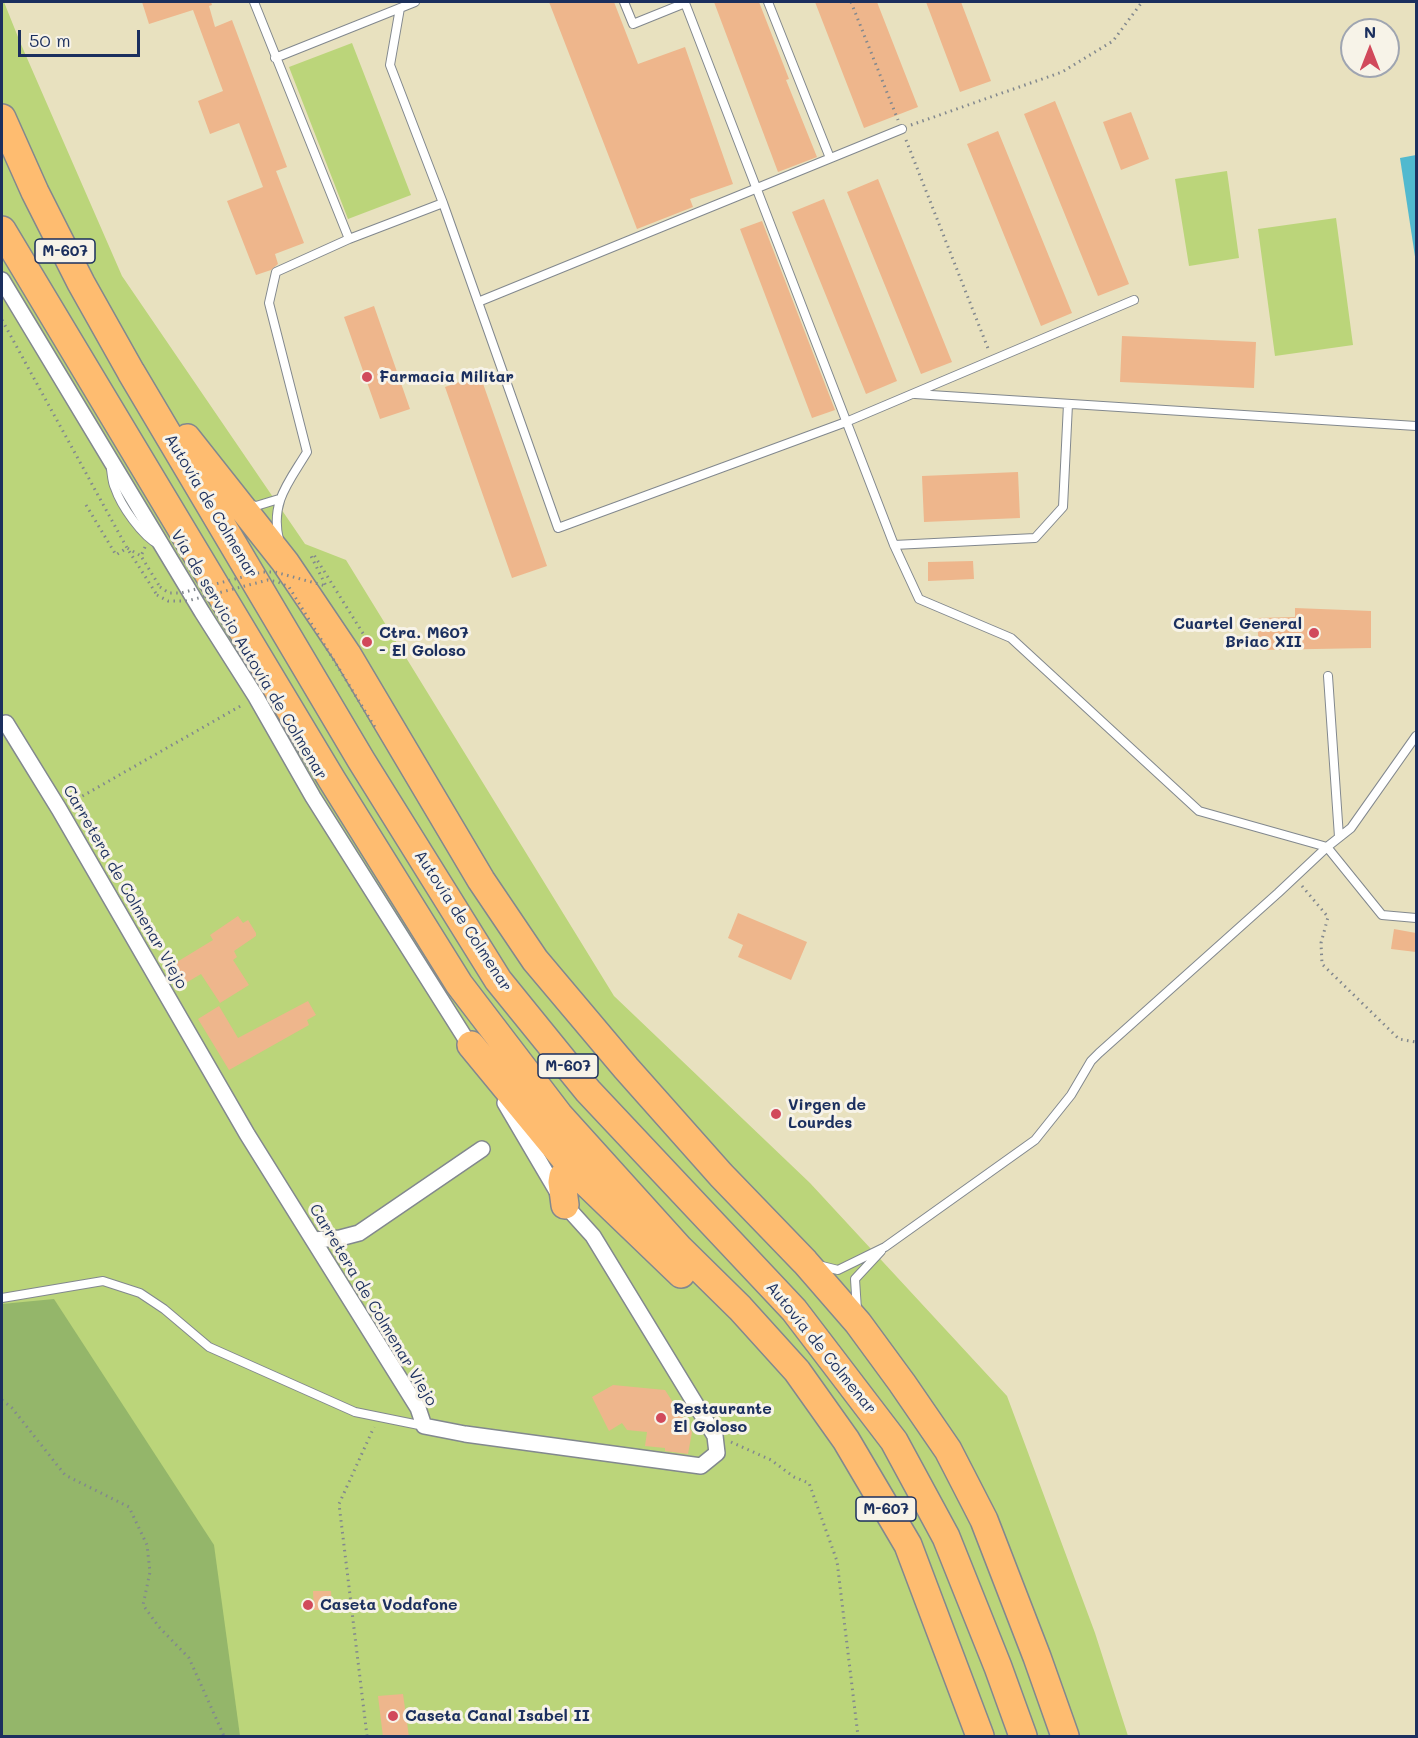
<!DOCTYPE html>
<meta charset="utf-8">
<style>
body{margin:0}
#map{position:relative;width:1418px;height:1738px;overflow:hidden;background:#e8e1bf;font-family:Mali,sans-serif}
canvas{display:block}
.frame{position:absolute;inset:0;border:3px solid #1b2f5e;pointer-events:none}
.north{position:absolute;left:1340px;top:18px;width:60px;height:60px;box-sizing:border-box;background:#f7f3e8;border:2px solid #9fa5b1;border-radius:50%;rotate:0deg;font-size:16px;font-weight:700;line-height:24px;text-align:center;color:#1b2f5e}
.north::after{content:'';display:block;margin:auto;width:21px;height:27px;background:#d1495b;clip-path:polygon(50% 0,100% 100%,50% 72%,0 100%)}
.scale{position:absolute;left:18px;top:30px;width:122px;height:27px;box-sizing:border-box;border:3px solid #1b2f5e;border-top:0;padding-left:8px;font-size:18px;line-height:21px;white-space:nowrap;color:#1b2f5e;-webkit-text-stroke:4px #f7f3e8;paint-order:stroke}
</style>
<div id="map">
<canvas width="1418" height="1738"></canvas>
<div class="frame"></div>
<div class="north">N</div>
<div class="scale">50 m</div>
</div>
<script>
const c = document.querySelector('canvas').getContext('2d');
c.lineJoin = 'round';
function paint(path, color) { c.fillStyle = color; c.fill(path, 'evenodd'); }
function stroke(path, color, width, dash) { c.strokeStyle = color; c.lineWidth = width; c.lineCap = dash ? 'butt' : 'round'; c.setLineDash(dash || []); c.stroke(path); }
function drawText(font, color, halo, rows, align = 'center') {
  c.font = font + ' Mali,sans-serif'; c.lineWidth = 6; c.setLineDash([]); c.textBaseline = 'middle'; c.strokeStyle = halo; c.fillStyle = color; for (const [text, x, y, turn = 0] of rows) {
    c.save(); c.translate(x, y); c.rotate((+turn || 0) * Math.PI / 180); c.textAlign = isNaN(turn) ? turn : align; if (halo) c.strokeText(text, 0, 0); c.fillText(text, 0, 0); c.restore();
  }
}
paint(new Path2D(`
 M2 2H4L20 42 122 276 305 544 346 560 614 996 810 1183 1007 1396 1095 1633 1128 1736H2Z
 M352 43 411 195 348 219 289 67Z
 M1227 171 1239 258 1189 266 1175 179Z
 M1336 218 1353 345 1275 356 1258 229Z`), '#bbd57a');
paint(new Path2D(`
 M54 1299 214 1545 240 1736H2V1304Z`), '#94b66a');
paint(new Path2D(`
 M1416 155V263L1400 158Z`), '#51b9cf');
paint(new Path2D(`
 M142 2H211L212 5 209 6 215 27 232 20 287 167 276 171 304 243 275 254 278 264 271 270 256 275 227 201 263 187 239 123 210 134 198 101 223 91 193 10 149 24Z
 M549 2H614L638 64 685 47 733 184 690 199 693 207 637 229Z
 M714 2H759L789 79 786 80 817 157 778 172Z
 M815 2H877L918 107 864 128Z
 M926 2H961L991 81 960 92Z
 M1055 101 1129 284 1098 296 1024 114Z
 M1131 112 1149 159 1121 170 1103 122Z
 M998 131 1072 313 1041 326 967 144Z
 M878 179 952 362 921 374 847 192Z
 M824 199 897 381 866 394 792 212Z
 M762 221 835 410 812 418 740 229Z
 M374 306 410 409 380 419 344 317Z
 M1122 336 1256 342 1254 388 1120 382Z
 M480 375 547 566 512 578 445 387Z
 M1018 472 1020 518 924 522 922 476Z
 M973 561 974 579 928 581V562Z
 M1295 608 1371 611V648L1259 650 1257 618 1295 617Z
 M738 913 807 942 791 980 738 957 743 945 728 938Z
 M238 916 243 923 248 920 256 933V936L234 951 237 957 233 960 249 985 220 1003 201 974 179 987 167 968 213 940 210 935Z
 M1394 929 1416 933V952L1391 949Z
 M308 1001 316 1015 307 1020 309 1025 229 1070 198 1019 219 1006 238 1038Z
 M613 1385 665 1390 692 1432 688 1454 665 1451V1448L645 1446 647 1432 627 1430 622 1423 609 1431 592 1397Z
 M313 1591H331L332 1610H314Z
 M403 1694 409 1737H383L378 1696Z`), '#eeb68c');
const lane = new Path2D(`
 M254 2 349 239
 M624 2 633 24 685 3 894 545 919 599 1011 638 1199 811 1327 847 1382 915 1416 918
 M768 2 830 158
 M400 8 390 65 443 203 558 528 846 422 1134 300
 M275 58 415 2
 M478 302 902 129
 M915 394 1416 426
 M111 469C112 475 112 482 115 488 121 506 142 536 159 545
 M249 504 256 506 279 499
 M279 540C270 502 289 482 307 452L269 303 276 272 349 239 443 203
 M894 545 1035 538 1063 507 1068 404
 M1328 676 1339 837
 M818 1265 838 1270 885 1247 1035 1140 1071 1095 1091 1061 1099 1053 1278 893 1327 847 1351 828 1416 736
 M2 1298 103 1281 140 1293 164 1309 209 1347 355 1412 424 1426
 M857 1310 855 1279 881 1251`);
const street = new Path2D(`
 M2 280 202 612 256 697 313 797 474 1052
 M6 723 59 809 247 1134 418 1408 424 1426 465 1434 701 1466 717 1453 715 1436 593 1236 565 1205 505 1103
 M313 1240 340 1238 359 1233 482 1149`);
const highway = new Path2D(`
 M2 118 35 192 81 283 131 372 361 760 498 980 588 1091 794 1310 894 1441 946 1537 998 1667 1023 1736
 M2 230 332 780 459 984 559 1115 680 1249 740 1308 797 1371 846 1440 908 1545 980 1736
 M187 438 285 562 347 654 481 880 535 960 626 1068 721 1175 805 1262 858 1323 902 1383 948 1450 984 1520 1037 1657 1065 1736
 M471 1045 578 1175 681 1274
 M565 1205 562 1182 563 1176 566 1173 578 1175`);
stroke(lane, '#82888e', 10);
stroke(street, '#82888e', 18);
stroke(highway, '#82888e', 30);
stroke(new Path2D(`
 M851 2 898 120
 M911 125 1062 72 1113 41 1142 2
 M906 140 989 351
 M2 320 127 548 157 595
 M86 505 116 555 127 548 141 556
 M145 547 141 556 160 587
 M72 802 244 704
 M1302 886 1328 917 1321 943 1322 964 1399 1039 1416 1042
 M2 1400 12 1408 65 1475 129 1507 147 1545 150 1572 143 1605 159 1627 189 1658 224 1736
 M731 1442 771 1460 794 1477 809 1483 837 1561 858 1736
 M367 1736 339 1504 374 1427`), '#82888e', 3, [1.5, 4.5]);
stroke(lane, '#fff', 8);
stroke(street, '#fff', 15);
stroke(highway, '#febc70', 27);
stroke(new Path2D(`
 M160 587 169 593H181L262 572H275L326 586 311 556 314 555 364 635
 M157 595 168 601H187L268 580 278 582 289 587 376 729`), '#82888e', 3, [1.5, 4.5]);
for (const [x, y, r, color] of [
 [367,377,6,"#d1495b"],
 [1314,633,6,"#d1495b"],
 [367,642,6,"#d1495b"],
 [776,1114,6,"#d1495b"],
 [661,1418,6,"#d1495b"],
 [308,1605,6,"#d1495b"],
 [393,1716,6,"#d1495b"]
]) { const dot = new Path2D(); dot.arc(x, y, r, 0, 2 * Math.PI); c.fillStyle = color; c.fill(dot); stroke(dot, '#f7f3e8', 2); }
for (const [x, y, w] of [
 [65,251,60],
 [568,1066,60],
 [886,1509,60]
]) { const box = new Path2D(); box.roundRect(x - w / 2, y - 12, w, 24, 4.5); c.fillStyle = '#f7f3e8'; c.fill(box); stroke(box, '#1b2f5e', 1.5); }
drawText('bold 15px', '#1b2f5e', null, [
 ["M-607",65,251],
 ["M-607",568,1066],
 ["M-607",886,1509]
]);
drawText('bold 16px', '#1b2f5e', '#f7f3e8', [
 ["Farmacia Militar",379,377],
 ["Cuartel General",1302,624,"right"],
 ["Briac XII",1302,642,"right"],
 ["Ctra. M607",379,633],
 ["- El Goloso",379,651],
 ["Virgen de",788,1105],
 ["Lourdes",788,1123],
 ["Restaurante",673,1409],
 ["El Goloso",673,1427],
 ["Caseta Vodafone",320,1605],
 ["Caseta Canal Isabel II",405,1716]
], 'left');
drawText('16px', '#1b2f5e', '#f7f3e8', [
 ["Autovía de Colmenar",211,506,59],
 ["Vía de servicio Autovía de Colmenar",249,655,59],
 ["Carretera de Colmenar Viejo",125,887,60],
 ["Autovía de Colmenar",463,921,57],
 ["Carretera de Colmenar Viejo",373,1305,59],
 ["Autovía de Colmenar",821,1348,51]
]);
</script>
